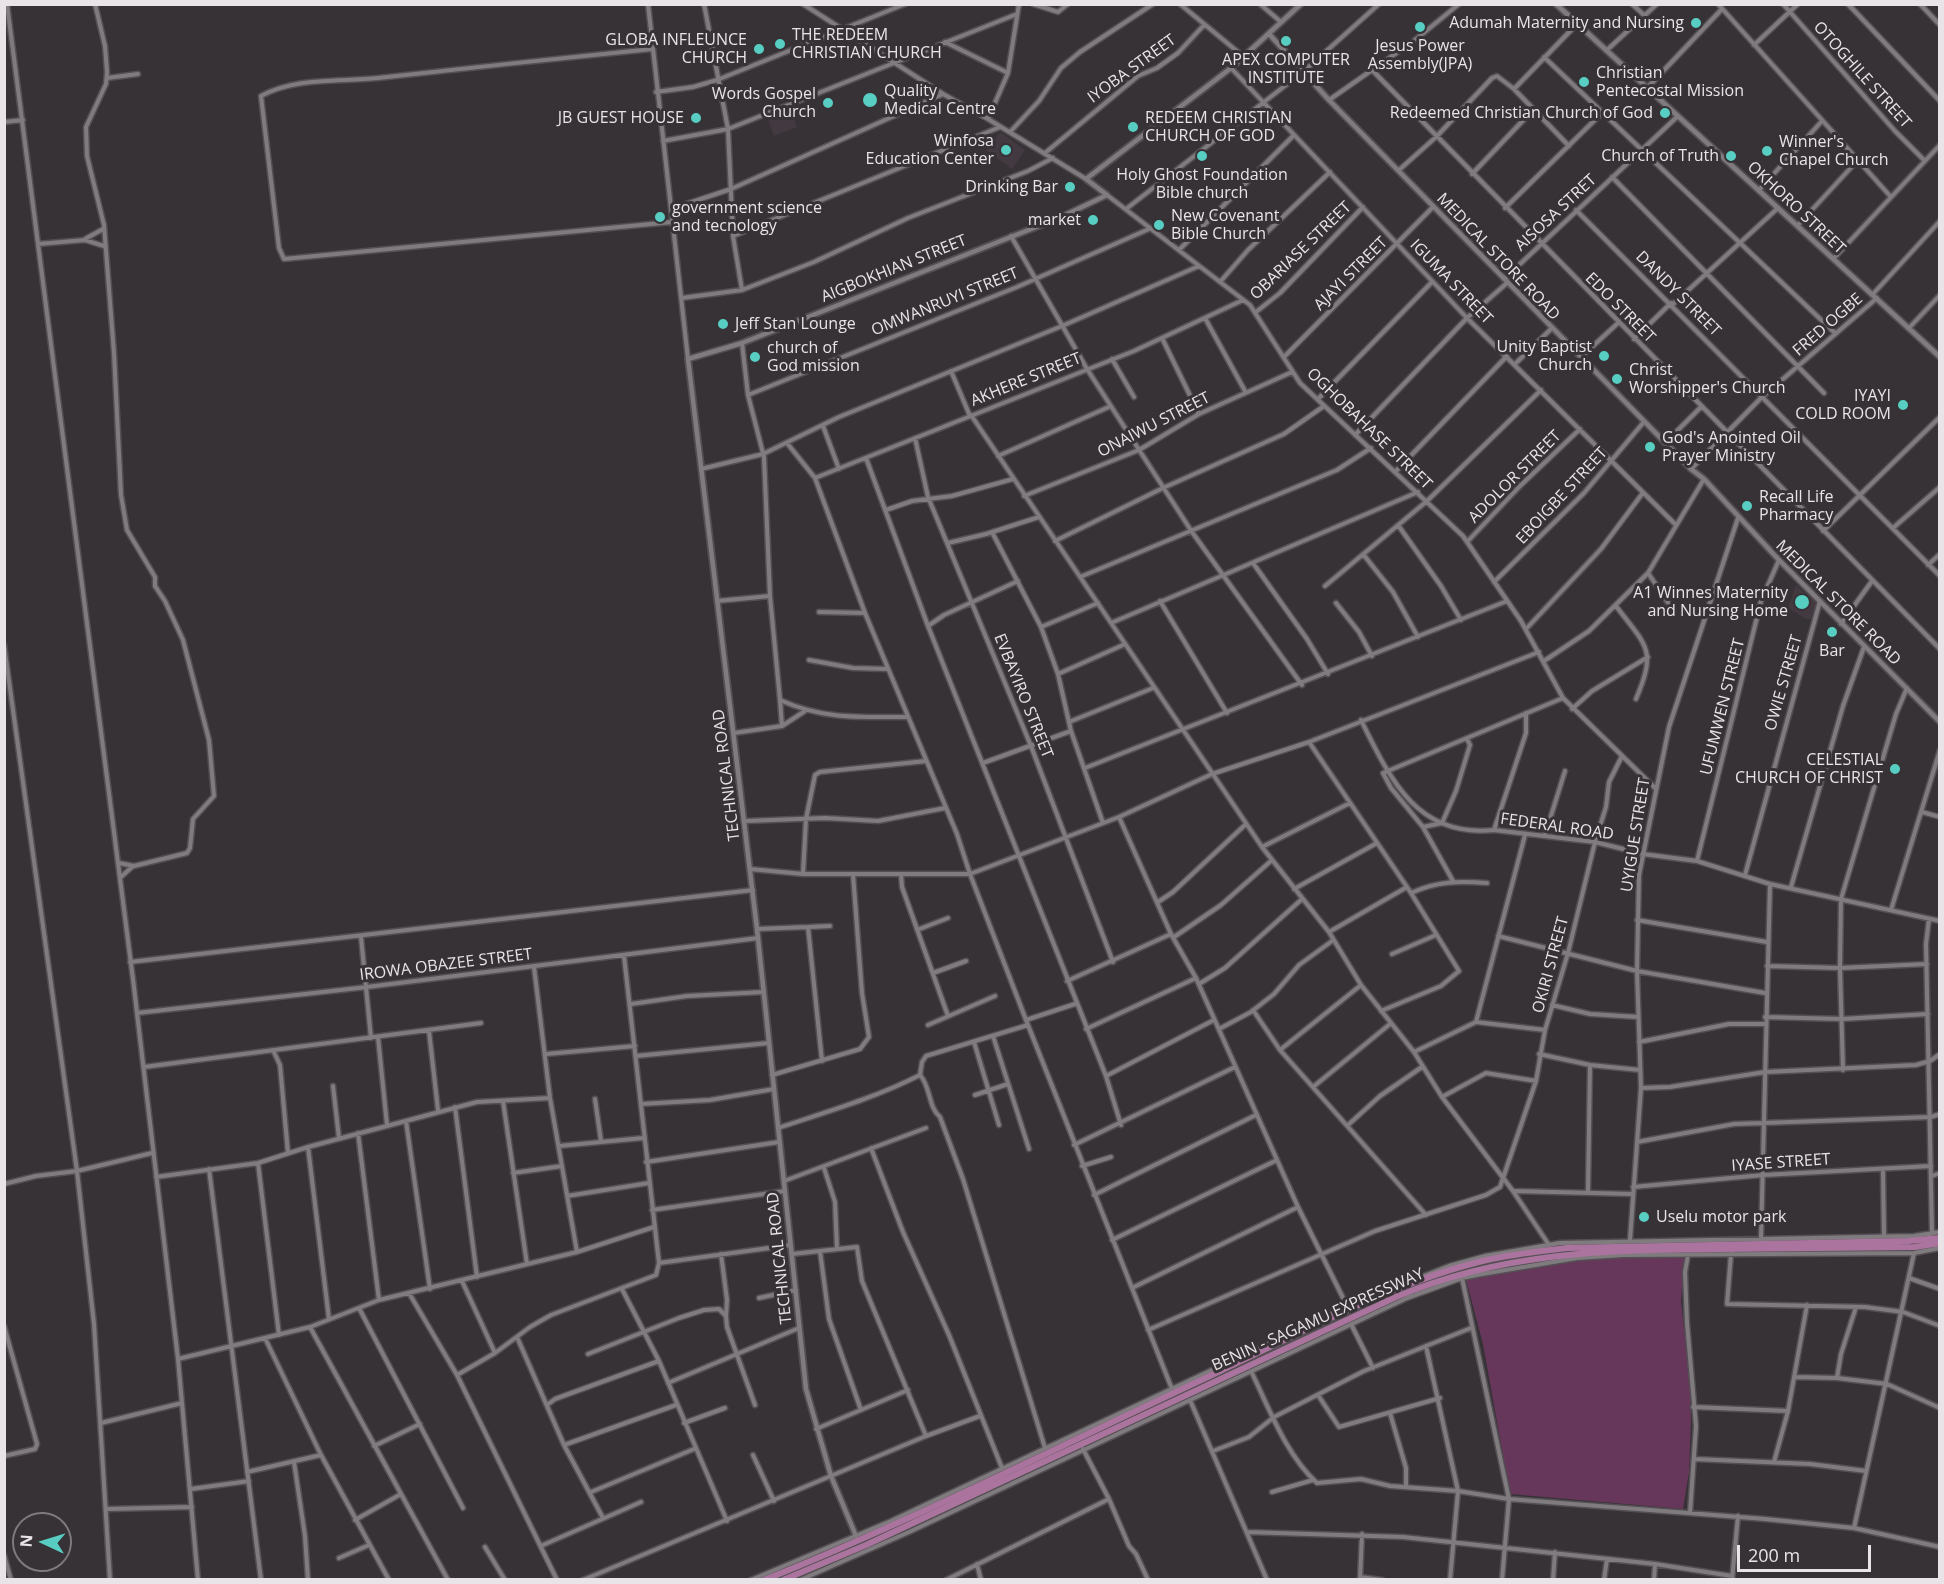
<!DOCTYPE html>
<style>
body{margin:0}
#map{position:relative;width:1944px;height:1584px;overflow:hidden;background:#373236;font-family:"Open Sans",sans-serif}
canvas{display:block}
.frame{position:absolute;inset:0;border:6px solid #e8e4e7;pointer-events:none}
.north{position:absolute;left:12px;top:1512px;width:60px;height:60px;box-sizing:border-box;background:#373236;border:2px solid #7e797d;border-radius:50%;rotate:274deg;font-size:16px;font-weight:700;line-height:24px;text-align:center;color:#e8e4e7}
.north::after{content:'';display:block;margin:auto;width:21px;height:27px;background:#57cec1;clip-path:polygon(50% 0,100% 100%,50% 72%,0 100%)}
.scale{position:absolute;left:1737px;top:1545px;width:134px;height:27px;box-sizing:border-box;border:3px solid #e8e4e7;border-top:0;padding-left:8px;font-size:18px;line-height:21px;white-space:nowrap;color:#e8e4e7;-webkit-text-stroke:4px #373236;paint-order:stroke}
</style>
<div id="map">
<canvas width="1944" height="1584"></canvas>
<div class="frame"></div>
<div class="north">N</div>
<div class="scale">200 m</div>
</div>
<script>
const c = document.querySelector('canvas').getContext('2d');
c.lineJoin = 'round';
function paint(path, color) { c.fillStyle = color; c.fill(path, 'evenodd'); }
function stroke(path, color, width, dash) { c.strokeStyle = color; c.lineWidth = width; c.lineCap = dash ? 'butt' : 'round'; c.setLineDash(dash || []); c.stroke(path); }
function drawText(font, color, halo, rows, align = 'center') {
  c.font = font + ' "Open Sans",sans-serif'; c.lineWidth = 6; c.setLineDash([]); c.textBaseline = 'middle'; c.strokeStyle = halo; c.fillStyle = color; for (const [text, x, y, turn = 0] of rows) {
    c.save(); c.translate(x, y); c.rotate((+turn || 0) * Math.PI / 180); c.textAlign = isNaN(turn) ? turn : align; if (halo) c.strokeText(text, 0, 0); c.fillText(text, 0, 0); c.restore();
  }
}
paint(new Path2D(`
 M791 109 797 127 774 136 767 117Z
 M1000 132 1025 150 1012 169 986 150Z
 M1796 585 1818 604 1811 619H1806L1788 608Z`), '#433941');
paint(new Path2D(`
 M1615 1252H1685L1681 1301 1690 1382 1691 1421 1689 1472 1683 1509 1510 1494 1483 1344 1465 1276 1530 1262Z`), '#66375b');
const minor = new Path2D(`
 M7 4 133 979 178 1359 198 1580
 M95 4 105 46 107 72 106 84 86 127 87 156 104 225 114 353 121 495 127 530 155 577V586L165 601 183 640 209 740 214 796 193 819 190 848 187 853 134 866 119 863
 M648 4 688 359
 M704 4 728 129 733 236 742 290
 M803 4 943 94 988 119 1086 179
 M1033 4 1058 12 1068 4
 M1180 4 1244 57
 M1260 4 1281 22
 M1632 4 1645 16
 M1718 4 1891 197
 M1783 4 1895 131 1925 161
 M1848 4 1940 101
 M1920 4 1940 25
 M945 42 1008 73
 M1754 45 1798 4
 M652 49C561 58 469 68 378 78 340 82 295 77 261 96L279 248 284 259 672 222
 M1607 50 1657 4
 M1544 57 1835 333
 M1231 68 1467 318 1676 525
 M1373 71 1940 649
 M107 78 138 74
 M1648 87 1722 9
 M1514 89 1577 24
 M656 92 693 87 717 80 905 4
 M1329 100 1415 40 1459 4
 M988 119 1008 73 1019 4
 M4 122 23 120
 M1010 132 1039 101 1061 68 1080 52 1153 4
 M663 141 728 129 1017 14
 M1045 153 1138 76 1157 68 1178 53 1204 25
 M1399 170 1436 137 1492 78 1497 76 1514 89 1569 146
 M1472 174 1533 110
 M1612 177 1824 393
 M1759 190 1822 121
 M1107 195 1250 305 1300 383 1463 536 1521 621 1563 698 1655 788
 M1505 208 1603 112
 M671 209 731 189 943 94
 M1126 209 1304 71 1379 4
 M1576 210 1940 576
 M1798 225 1858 160
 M733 236 1000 127
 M1011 236 1087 369 1192 532 1302 685
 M85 239 103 229
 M38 244 85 240 104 246
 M1179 250 1293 136
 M1834 258 1940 145
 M1504 279 1678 116
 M1220 282 1248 250 1330 172
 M1873 294 1940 221
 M682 298 742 290 814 262 908 218 1028 171 1053 158
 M1672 305 1778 208
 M1256 312 1280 293 1363 207
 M1205 318 1245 391
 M1909 328 1940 295
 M1162 338 1199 414
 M1634 339 1671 303
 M742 343 748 395 764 457 770 596 780 700C824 720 862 717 908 717
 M1284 357 1433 207
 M1581 357 1618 323
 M1112 359 1134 397
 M1515 364 1551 329
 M951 371 970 416
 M748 395 1017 287 1149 229
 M1318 399 1432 282
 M971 415 1262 847 1329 932 1361 985 1414 1052 1442 1097 1513 1191 1549 1245
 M823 426 839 469
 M1355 435 1467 318 1507 283
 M915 438 928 497 1031 746 1113 962
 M787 443 815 478 865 613 957 834 970 874 1026 1020 1172 1389
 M1665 443 1701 407
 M998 456 1111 406
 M866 458 928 626 1106 1076 1121 1125
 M701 469 763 454 839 417 1062 326 1199 266
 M1691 469 1761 398 1877 298
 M1396 471 1507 356
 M815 478 1134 351 1243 300
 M1024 496 1139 450 1199 414 1292 372
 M886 510 912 501 952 496 1013 479
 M1398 525 1441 586 1461 620
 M1893 528 1940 487
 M1823 531 1940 417
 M992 532 1041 627 1058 674 1071 731 1103 823
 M1055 541 1163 488 1284 434 1324 406
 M1467 542 1520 486 1580 429
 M948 543 986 534 1039 517
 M1363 554 1393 592 1418 637
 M1253 563 1307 639 1328 674
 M1928 565 1940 554
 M1648 573 1673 610
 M1080 577 1337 470 1371 448
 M1494 582 1584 493 1643 423
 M1325 586 1427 501 1541 390
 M717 601 770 596
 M1160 601 1227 713
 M1336 603 1359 632 1372 656
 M1616 606C1647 647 1657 649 1636 699
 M819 612 865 613
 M1111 623 1418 492
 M1841 624 1872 581
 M928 626 944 615 1018 581
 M1041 627 1098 603
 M1526 629 1601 549 1642 494
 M4 645 77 1171 94 1324 110 1580
 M809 660 853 668 888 669
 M1544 661 1589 631 1648 573 1704 479
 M1058 674 1123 645
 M780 700 782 726 805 711
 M1572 709 1592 691 1648 657
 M1361 720C1390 779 1417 838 1494 830L1595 842 1643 854 1697 861 1770 884 1940 921
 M1069 722 1153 688
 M734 733 782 726
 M1309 742 1411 893 1459 971 1441 986 1381 1011
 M983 763 1071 731
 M1085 768 1507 601
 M1383 773 1563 698
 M1383 773 1391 788 1423 827 1453 881
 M1922 812 1940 817
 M745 821 825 818 878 821 945 808
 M1423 827 1442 823 1456 791 1470 745 1467 739
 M1494 830 1526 733V713
 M1545 835 1565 771
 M1262 847 1350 803
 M1697 861 1761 601 1779 560
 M750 869 803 874H970L1119 817
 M803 874 806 819 815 775 820 772 926 761
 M901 874 902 887 948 1016
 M1745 875 1820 601
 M121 877 133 866
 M1791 887 1843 706 1864 647
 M1294 889 1377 843
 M1411 893C1437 881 1459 881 1487 883
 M1158 902 1173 892 1246 824
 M1891 910 1940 750
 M1929 919 1926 944 1932 1234
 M1637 920 1767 942
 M808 927 830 926
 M757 929 808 927 822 1061
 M917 930 948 918
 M1329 932 1407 887
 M1498 936 1637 971 1765 993
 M361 937 371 1038
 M1174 937 1221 905 1272 860
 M1392 954 1436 935
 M130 962 753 890
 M1767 966 1840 968 1927 964
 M534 967 550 1098 577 1252
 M933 973 966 961
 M1067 981 1171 934
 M1199 984 1225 968 1302 899
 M631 1004 687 996 764 992
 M1552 1005 1590 1014 1638 1017
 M1253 1010 1280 1050 1426 1215
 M137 1013 367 987 758 938
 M1765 1017 1842 1019 1928 1014
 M1026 1020 1075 1004
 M1476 1022 1525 835
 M928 1025 995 996
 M1086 1029 1196 978
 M1219 1029 1251 1012 1274 994 1299 965 1332 941
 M429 1031 438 1110
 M993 1036 1029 1149
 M378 1037 387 1125
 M974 1042 999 1125
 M1639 1042 1729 1024H1765
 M273 1050 280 1065 288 1153
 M1280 1050 1361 985
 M1414 1052 1476 1022 1545 1030
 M546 1054 635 1046
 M1539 1054 1590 1065 1640 1070
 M636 1056 769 1043
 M144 1067 481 1023
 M1843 1070 1840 968 1841 899 1896 714 1907 688
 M772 1075 860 1049 869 1037 862 993 853 874
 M920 1075C931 1087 928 1107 940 1117L963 1179 1045 1448
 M1106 1076 1214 1020
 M333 1086 339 1138
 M1313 1087 1390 1024
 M1641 1088 1670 1087 1765 1072 1916 1065 1930 1061 1940 1054
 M975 1095 1008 1084
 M1442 1097 1486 1073 1536 1081
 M595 1099 601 1141
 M503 1101 527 1264
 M641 1104 710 1100 774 1089
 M455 1107 477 1277
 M406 1121 430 1289
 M1348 1125 1380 1096 1422 1067
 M778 1128C826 1112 875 1098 920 1075L922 1062 926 1056 1028 1025
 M358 1133 379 1300
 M1637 1142 1734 1124 1931 1117 1940 1114
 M1074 1145 1235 1067
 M559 1146 643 1138
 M308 1147 329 1319
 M871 1148 903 1232 949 1335 1002 1468
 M646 1162 779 1142
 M258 1163 279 1335
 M1082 1166 1111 1157
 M824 1168 835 1202 837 1249
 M209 1169 261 1580
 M1883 1169 1884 1237
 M513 1173 562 1166
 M1932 1176 1940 1173
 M156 1177 258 1163 308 1147 477 1102 550 1098
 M784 1181 926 1128
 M4 1184 36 1176 77 1171 152 1153
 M1633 1187 1763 1175 1931 1166
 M1514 1191 1632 1194
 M1588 1192 1590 1065
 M1094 1195 1256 1115
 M567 1196 649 1183
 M652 1210 785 1191
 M1761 1239 1770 884
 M1112 1240 1277 1160
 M1630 1240 1641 1088 1637 971 1639 875 1669 727 1738 518
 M820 1251 829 1319 861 1410
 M721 1254 727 1300 726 1316
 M792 1254 857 1247 862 1281 926 1436
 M1731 1254 1727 1304 1865 1307 1903 1312 1940 1326
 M1688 1255 1685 1272 1687 1323 1696 1426 1690 1513
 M659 1263 791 1245
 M1462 1278 1509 1499 1502 1580
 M1909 1278 1940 1289
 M462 1281 495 1353
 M1132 1288 1298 1207
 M622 1289 659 1361 727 1521
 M409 1293 457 1375 557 1580
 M759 1298 796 1290
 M1347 1306 1298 1207 1196 978 1171 934 1119 817 1212 774 1309 742 1539 652
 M359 1308 463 1508
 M1351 1324 1373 1368
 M4 1326 37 1444 35 1449 4 1456
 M310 1327 448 1580
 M1148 1330 1375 1231 1486 1195 1500 1187 1536 1081 1545 1030 1568 953 1595 842 1606 807 1609 782 1621 758
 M517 1337 564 1445 603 1518
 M265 1338 321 1455 389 1580
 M1426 1346 1458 1491 1450 1580
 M588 1354 679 1318 704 1310 719 1309 726 1316 727 1327 755 1405
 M178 1359 310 1327 379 1300 577 1252 654 1227
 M1251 1371C1269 1408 1286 1455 1317 1483L1361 1479 1390 1486 1458 1491 1509 1499 1765 1519 1854 1528 1940 1547
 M457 1375 495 1353 530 1327 551 1315 656 1275 659 1263 624 956
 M1795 1377 1837 1378 1887 1384 1940 1408
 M1837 1378 1841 1354 1856 1307
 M668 1383 799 1328
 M1318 1395 1339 1427 1440 1398
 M1190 1400 1267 1580
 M547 1405 555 1399 659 1361
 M1693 1407 1788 1411
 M1390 1413 1406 1468V1487
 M101 1423 182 1403
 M684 1423 725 1408
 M816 1429 908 1390
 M564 1445 676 1405
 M374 1446 420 1424
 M1083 1449 1109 1499 1129 1546 1136 1554 1148 1580
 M1213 1451 1249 1437 1274 1417 1364 1371 1471 1328
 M753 1455 774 1501
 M1694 1459 1810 1464 1866 1471
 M294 1462 305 1536 308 1580
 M1774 1462 1788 1411 1807 1305
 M247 1472 321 1455
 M191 1489 249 1481
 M591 1492 694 1449
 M1272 1492 1313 1480
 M107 1509 192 1507
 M355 1520 401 1494
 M1854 1528 1914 1253
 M1247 1532 1403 1537 1655 1564 1732 1576
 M543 1545 641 1502
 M485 1547 505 1580
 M4 1555 11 1580
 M339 1558 369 1545
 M977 1564 981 1580
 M1360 1577 1382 1580
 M583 1580 926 1436 980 1416
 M751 1580 891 1521 1348 1306 1449 1266 1485 1256 1560 1243 1914 1236 1940 1232
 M800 1580 909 1532 1407 1298 1462 1278 1482 1274 1577 1258 1623 1255 1914 1253 1940 1248
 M946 1580 1109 1499
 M1360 1580 1362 1534
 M1553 1580 1555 1552
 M1604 1580 1607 1559
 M1654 1580 1655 1564
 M1732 1580 1738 1516`);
const tertiary = new Path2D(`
 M1556 4 1940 357
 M1270 35 1329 100 1691 469 1704 479 1779 560 1940 722
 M856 1536 831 1476 806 1389 757 929 688 359 742 343 1059 218 1107 195 1086 179 1231 68 1301 4`);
const trunk = new Path2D(`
 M764 1580C916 1519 1062 1445 1210 1376 1299 1334 1394 1281 1491 1259 1516 1254 1541 1251 1567 1248L1908 1241 1940 1238
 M783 1580 866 1545 1396 1297C1502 1252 1606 1250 1719 1249 1784 1248 1850 1248 1915 1247L1940 1243`);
stroke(minor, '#534f52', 7);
stroke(tertiary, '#534f52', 8);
stroke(trunk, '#534f52', 9);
stroke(minor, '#807b7f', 4);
stroke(tertiary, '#807b7f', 4.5);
stroke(trunk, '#aa749e', 6);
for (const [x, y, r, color] of [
 [1696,23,6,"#57cec1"],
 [1420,27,6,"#57cec1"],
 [1286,41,6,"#57cec1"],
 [780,44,6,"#57cec1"],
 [759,49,6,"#57cec1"],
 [1584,82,6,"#57cec1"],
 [870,100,8,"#57cec1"],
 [828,103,6,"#57cec1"],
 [1665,113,6,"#57cec1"],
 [696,118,6,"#57cec1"],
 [1133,127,6,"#57cec1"],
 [1006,150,6,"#57cec1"],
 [1767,151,6,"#57cec1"],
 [1202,156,6,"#57cec1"],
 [1731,156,6,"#57cec1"],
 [1070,187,6,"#57cec1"],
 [660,217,6,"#57cec1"],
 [1093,220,6,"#57cec1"],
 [1159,225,6,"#57cec1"],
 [723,324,6,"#57cec1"],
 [1604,356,6,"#57cec1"],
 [755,357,6,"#57cec1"],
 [1617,379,6,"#57cec1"],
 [1903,405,6,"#57cec1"],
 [1650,447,6,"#57cec1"],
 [1747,506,6,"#57cec1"],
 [1802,602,8,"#57cec1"],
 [1832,632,6,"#57cec1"],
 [1895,769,6,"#57cec1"],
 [1644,1217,6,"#57cec1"]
]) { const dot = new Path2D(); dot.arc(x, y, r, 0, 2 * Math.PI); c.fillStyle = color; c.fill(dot); stroke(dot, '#373236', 2); }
drawText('16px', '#e8e4e7', '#373236', [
 ["Adumah Maternity and Nursing",1684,23],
 ["THE REDEEM",792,35,"left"],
 ["CHRISTIAN CHURCH",792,53,"left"],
 ["GLOBA INFLEUNCE",747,40],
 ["CHURCH",747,58],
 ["Jesus Power",1420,46,"center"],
 ["Assembly(JPA)",1420,64,"center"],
 ["APEX COMPUTER",1286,60,"center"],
 ["INSTITUTE",1286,78,"center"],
 ["Christian",1596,73,"left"],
 ["Pentecostal Mission",1596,91,"left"],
 ["Quality",884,91,"left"],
 ["Medical Centre",884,109,"left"],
 ["Words Gospel",816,94],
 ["Church",816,112],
 ["Redeemed Christian Church of God",1653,113],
 ["JB GUEST HOUSE",684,118],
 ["REDEEM CHRISTIAN",1145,118,"left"],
 ["CHURCH OF GOD",1145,136,"left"],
 ["Winfosa",994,141],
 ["Education Center",994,159],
 ["Winner's",1779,142,"left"],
 ["Chapel Church",1779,160,"left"],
 ["Church of Truth",1719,156],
 ["Holy Ghost Foundation",1202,175,"center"],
 ["Bible church",1202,193,"center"],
 ["Drinking Bar",1058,187],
 ["government science",672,208,"left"],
 ["and tecnology",672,226,"left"],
 ["New Covenant",1171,216,"left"],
 ["Bible Church",1171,234,"left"],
 ["market",1081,220],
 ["Jeff Stan Lounge",735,324,"left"],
 ["Unity Baptist",1592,347],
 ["Church",1592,365],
 ["church of",767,348,"left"],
 ["God mission",767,366,"left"],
 ["Christ",1629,370,"left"],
 ["Worshipper's Church",1629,388,"left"],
 ["IYAYI",1891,396],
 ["COLD ROOM",1891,414],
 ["God's Anointed Oil",1662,438,"left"],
 ["Prayer Ministry",1662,456,"left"],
 ["Recall Life",1759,497,"left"],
 ["Pharmacy",1759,515,"left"],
 ["A1 Winnes Maternity",1788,593],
 ["and Nursing Home",1788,611],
 ["Bar",1832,651,"center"],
 ["CELESTIAL",1883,760],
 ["CHURCH OF CHRIST",1883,778],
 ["Uselu motor park",1656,1217,"left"]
], 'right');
drawText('16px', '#e8e4e7', '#373236', [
 ["IYOBA STREET",1132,69,-36],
 ["OTOGHILE STREET",1862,75,48],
 ["OKHORO STREET",1796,208,43],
 ["AISOSA STRET",1556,213,-43],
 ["OBARIASE STREET",1301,251,-44],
 ["MEDICAL STORE ROAD",1498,257,46],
 ["AIGBOKHIAN STREET",894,269,-22],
 ["AJAYI STREET",1351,274,-45],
 ["IGUMA STREET",1451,282,46],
 ["DANDY STREET",1678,294,45],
 ["OMWANRUYI STREET",945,302,-22],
 ["EDO STREET",1620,308,45],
 ["FRED OGBE",1828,325,-41],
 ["AKHERE STREET",1026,380,-22],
 ["ONAIWU STREET",1154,425,-27],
 ["OGHOBAHASE STREET",1369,429,44],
 ["ADOLOR STREET",1515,477,-45],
 ["EBOIGBE STREET",1562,496,-47],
 ["MEDICAL STORE ROAD",1838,603,45],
 ["OWIE STREET",1784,683,-74],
 ["EVBAYIRO STREET",1023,696,68],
 ["UFUMWEN STREET",1723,707,-76],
 ["TECHNICAL ROAD",727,775,-97],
 ["FEDERAL ROAD",1557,827,8],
 ["UYIGUE STREET",1636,835,-81],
 ["IROWA OBAZEE STREET",446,965,-7],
 ["OKIRI STREET",1551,965,-75],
 ["IYASE STREET",1781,1163,-4],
 ["TECHNICAL ROAD",780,1258,-96],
 ["BENIN - SAGAMU EXPRESSWAY",1318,1320,-24]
]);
</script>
